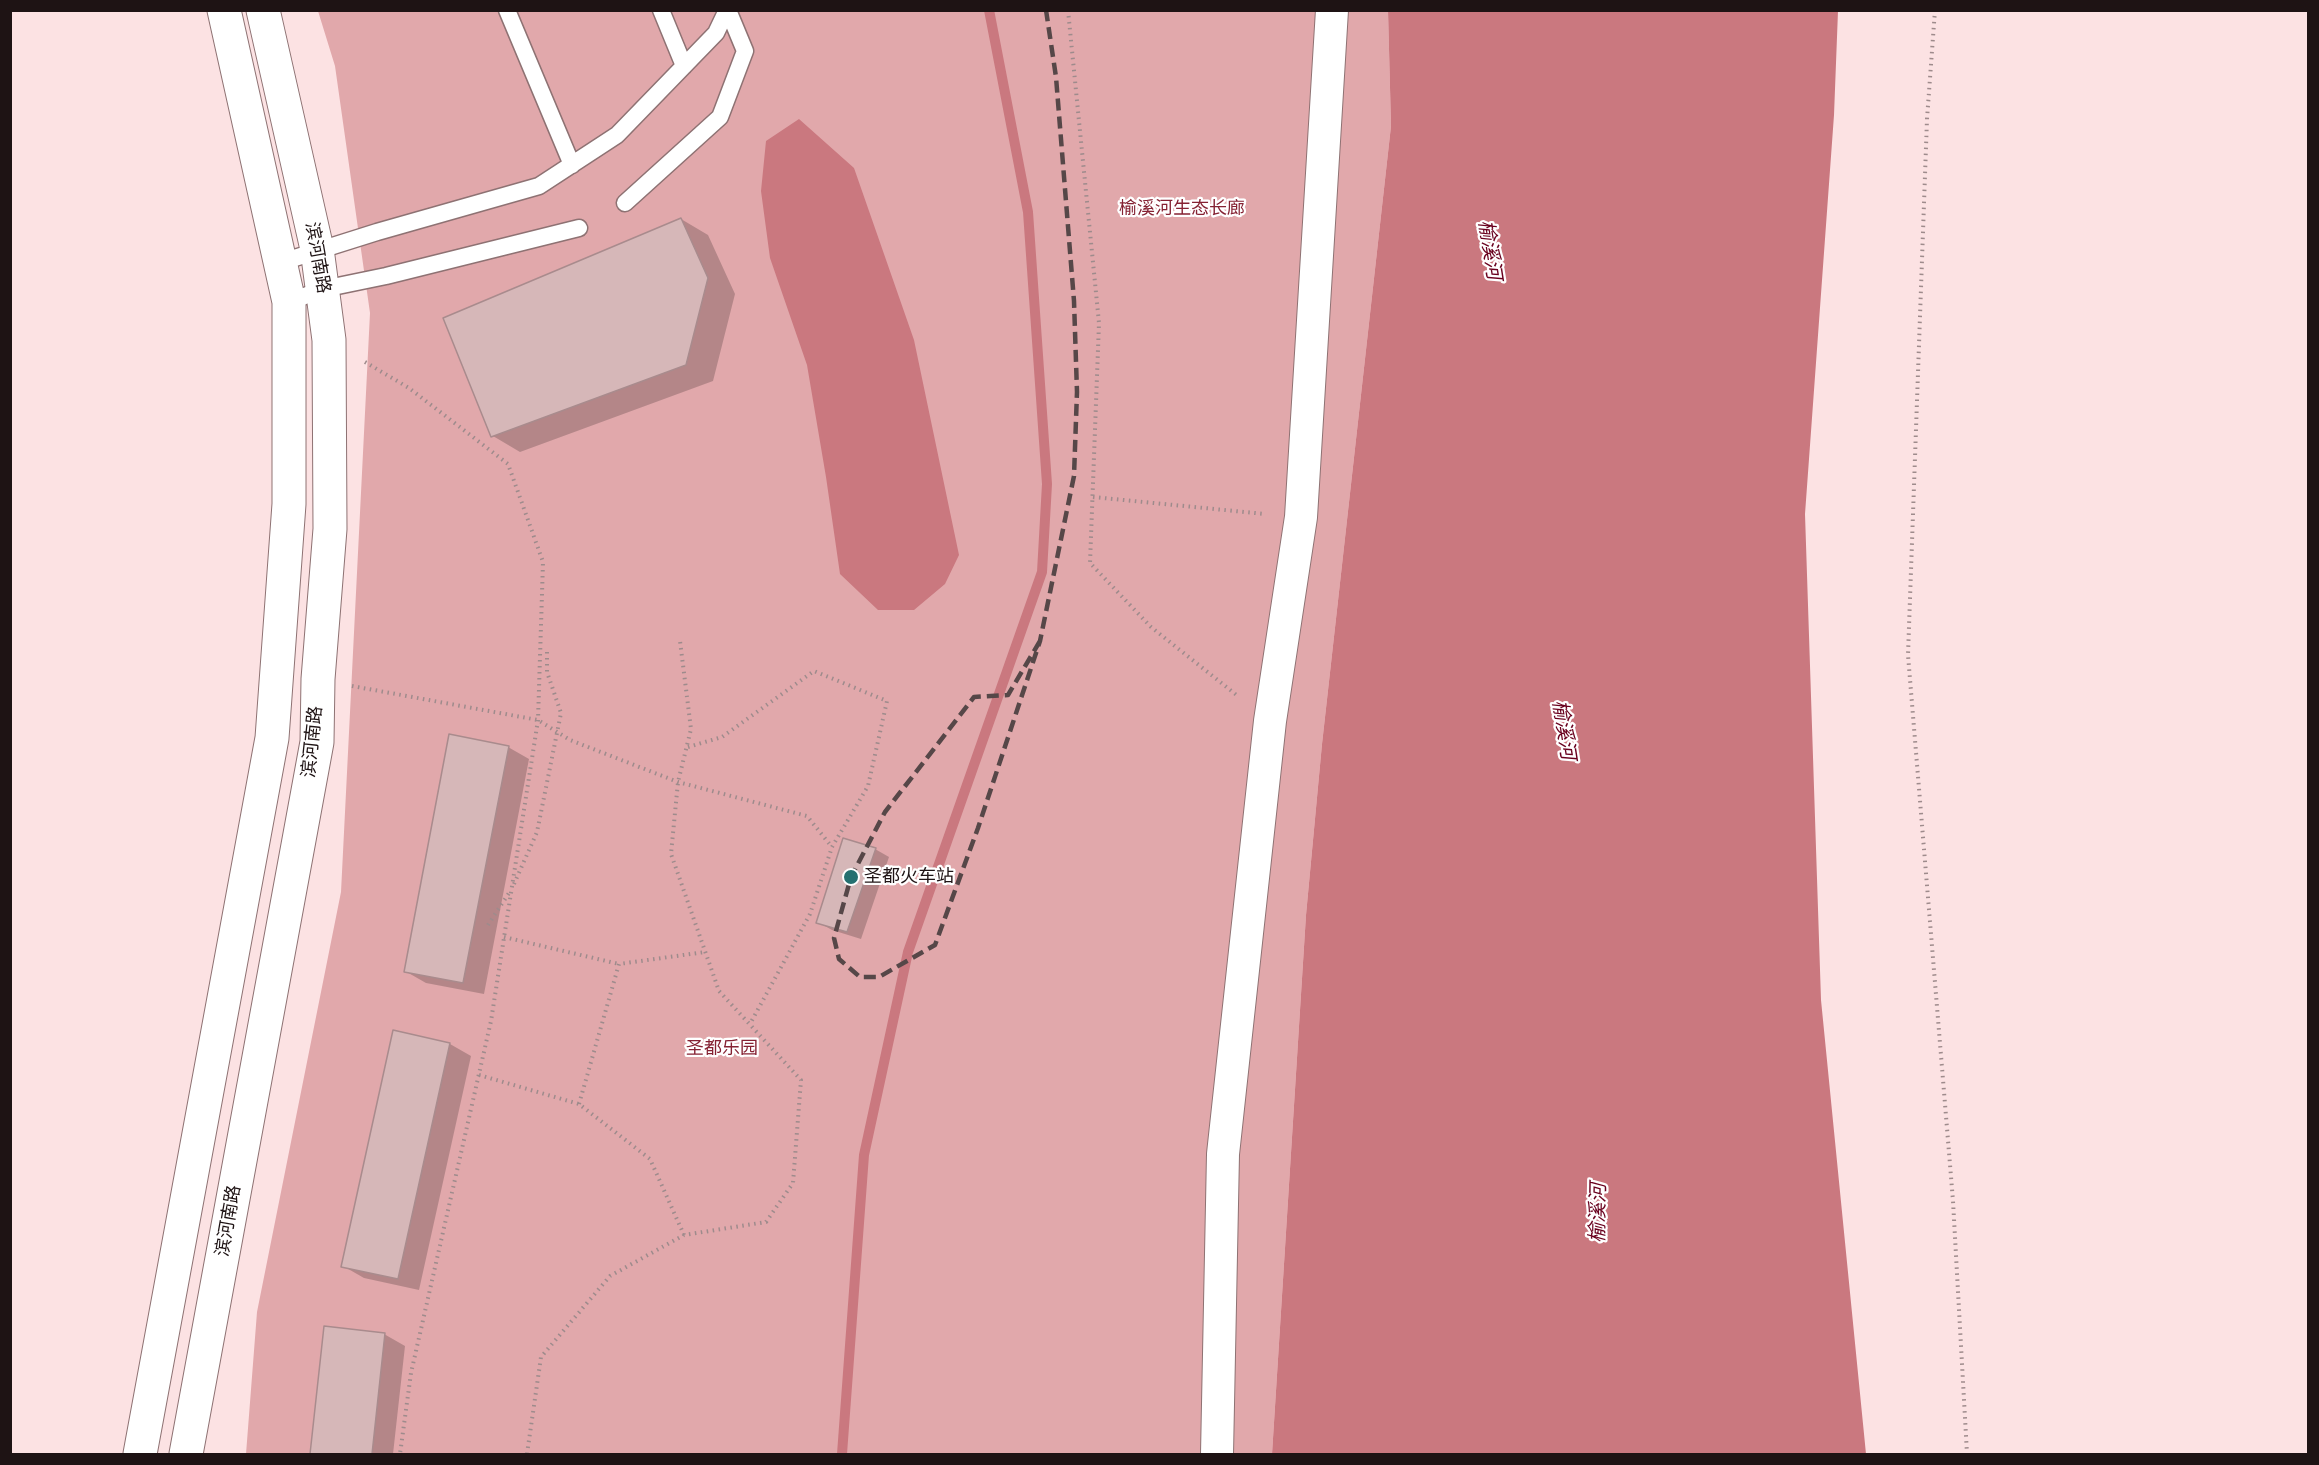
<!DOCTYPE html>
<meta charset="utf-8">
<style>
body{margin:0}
#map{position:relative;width:2319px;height:1465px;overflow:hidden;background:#fce2e3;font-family:Signika,sans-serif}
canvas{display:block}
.frame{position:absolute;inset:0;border:12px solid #1e1314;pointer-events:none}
</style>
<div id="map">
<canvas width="2319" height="1465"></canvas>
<div class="frame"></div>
</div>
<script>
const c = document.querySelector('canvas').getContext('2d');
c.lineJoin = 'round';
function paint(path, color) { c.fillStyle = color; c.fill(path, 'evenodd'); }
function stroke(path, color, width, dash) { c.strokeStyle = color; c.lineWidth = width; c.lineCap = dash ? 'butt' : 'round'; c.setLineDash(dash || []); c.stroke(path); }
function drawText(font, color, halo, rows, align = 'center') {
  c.font = font + ' Signika,"Noto Sans SC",sans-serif'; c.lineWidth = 4.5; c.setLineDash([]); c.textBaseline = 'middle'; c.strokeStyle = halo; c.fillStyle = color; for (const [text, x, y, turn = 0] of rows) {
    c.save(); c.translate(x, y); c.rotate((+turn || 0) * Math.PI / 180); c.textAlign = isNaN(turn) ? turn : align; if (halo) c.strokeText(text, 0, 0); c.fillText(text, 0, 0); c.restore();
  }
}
paint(new Path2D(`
 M318 11H1388L1391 126 1322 744 1306 915 1272 1454H246L257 1312 341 892 370 313 335 66Z`), '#e1a8ab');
paint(new Path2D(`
 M1388 11H1838L1834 115 1805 514 1821 1000 1866 1454H1272L1306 915 1322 744 1391 126Z
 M799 119 854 168 914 340 959 555 945 584 914 610H878L840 574 826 477 807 365 770 258 761 191 766 141Z`), '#ca787f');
paint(new Path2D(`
 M681 219 708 235 735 294 713 381 520 452 493 436Z
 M508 747 529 759 484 994 426 983 405 971Z
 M875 849 889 857 861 939 832 930 818 922Z
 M394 1032 450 1044 471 1056 419 1290 364 1278 343 1266Z
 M325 1328 384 1334 405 1346 393 1454H311Z`), '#0003');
stroke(new Path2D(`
 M842 1454 864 1155 908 952 1042 572 1047 484 1028 212 989 10`), '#ca787f', 10);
const building = new Path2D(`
 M681 218 708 278 686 365 491 437 443 318Z
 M449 734 509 746 463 983 404 972Z
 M843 838 876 848 847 932 816 923Z
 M393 1030 450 1043 398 1279 341 1267Z
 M324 1326 385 1333 372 1454H310Z`);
paint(building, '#d6b7b8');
stroke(building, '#a98b8d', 1.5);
const lane = new Path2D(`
 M507 10 572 165
 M661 10 684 66
 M625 203 720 117 745 51 728 10
 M282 262 377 232 539 186 617 135 716 33 727 10
 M289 302 323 289 386 276 579 228`);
const street = new Path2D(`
 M1217 1454 1223 1154 1270 721 1301 517 1332 10`);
const secondary = new Path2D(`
 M140 1454 272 738 289 504V302L224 10
 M186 1454 317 742 318 679 330 529 329 340 317 249 263 10`);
stroke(lane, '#8e7273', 19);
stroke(street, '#8e7273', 34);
stroke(secondary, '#8e7273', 35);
stroke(new Path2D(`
 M1068 10 1099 323 1090 563 1151 627 1239 697
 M1935 10 1927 119 1908 655 1953 1201 1967 1454
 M365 362 409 388 508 464 543 562 538 720 491 1021 411 1373 400 1454
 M1093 497 1265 514
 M352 686 538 720 570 740 678 782 807 816 832 847
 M688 747 722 737 814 671 887 701 868 786 832 847 810 914 750 1024
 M514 884 537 832 561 713 547 672V652
 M488 925 511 890
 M504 937 619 964
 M479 1075 579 1104 650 1159 684 1235
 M579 1104 619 964 705 952
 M527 1454 541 1357 610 1276 684 1235 766 1222 793 1183 801 1080 719 991 671 854 678 782 691 729 680 641`), '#9e8b8c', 4, [1.5, 4.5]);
stroke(lane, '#fff', 16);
stroke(street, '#fff', 32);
stroke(secondary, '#fff', 33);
stroke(new Path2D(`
 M1040 641 1008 695 974 697 885 812 851 877 834 938 839 959 860 977H879L935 945 978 828 1040 641 1074 476 1077 392 1074 301 1056 77 1046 10`), '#564748', 4.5, [12, 6]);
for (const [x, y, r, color] of [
 [851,877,8,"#257070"]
]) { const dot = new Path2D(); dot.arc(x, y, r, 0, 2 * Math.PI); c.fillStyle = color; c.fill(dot); stroke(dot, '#fff', 2); }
drawText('18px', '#852233', '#fff', [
 ["榆溪河生态长廊",1182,209],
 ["圣都乐园",722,1049]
]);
drawText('18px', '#1e1314', '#fff', [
 ["滨河南路",317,258,80],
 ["滨河南路",313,742,-84],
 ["滨河南路",229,1221,-80]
]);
drawText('18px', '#1e1314', '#fff', [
 ["圣都火车站",864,877]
], 'left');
drawText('italic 20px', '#69001e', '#fff', [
 ["榆溪河",1489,250,81],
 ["榆溪河",1563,730,81],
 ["榆溪河",1599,1213,-89]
]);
</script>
